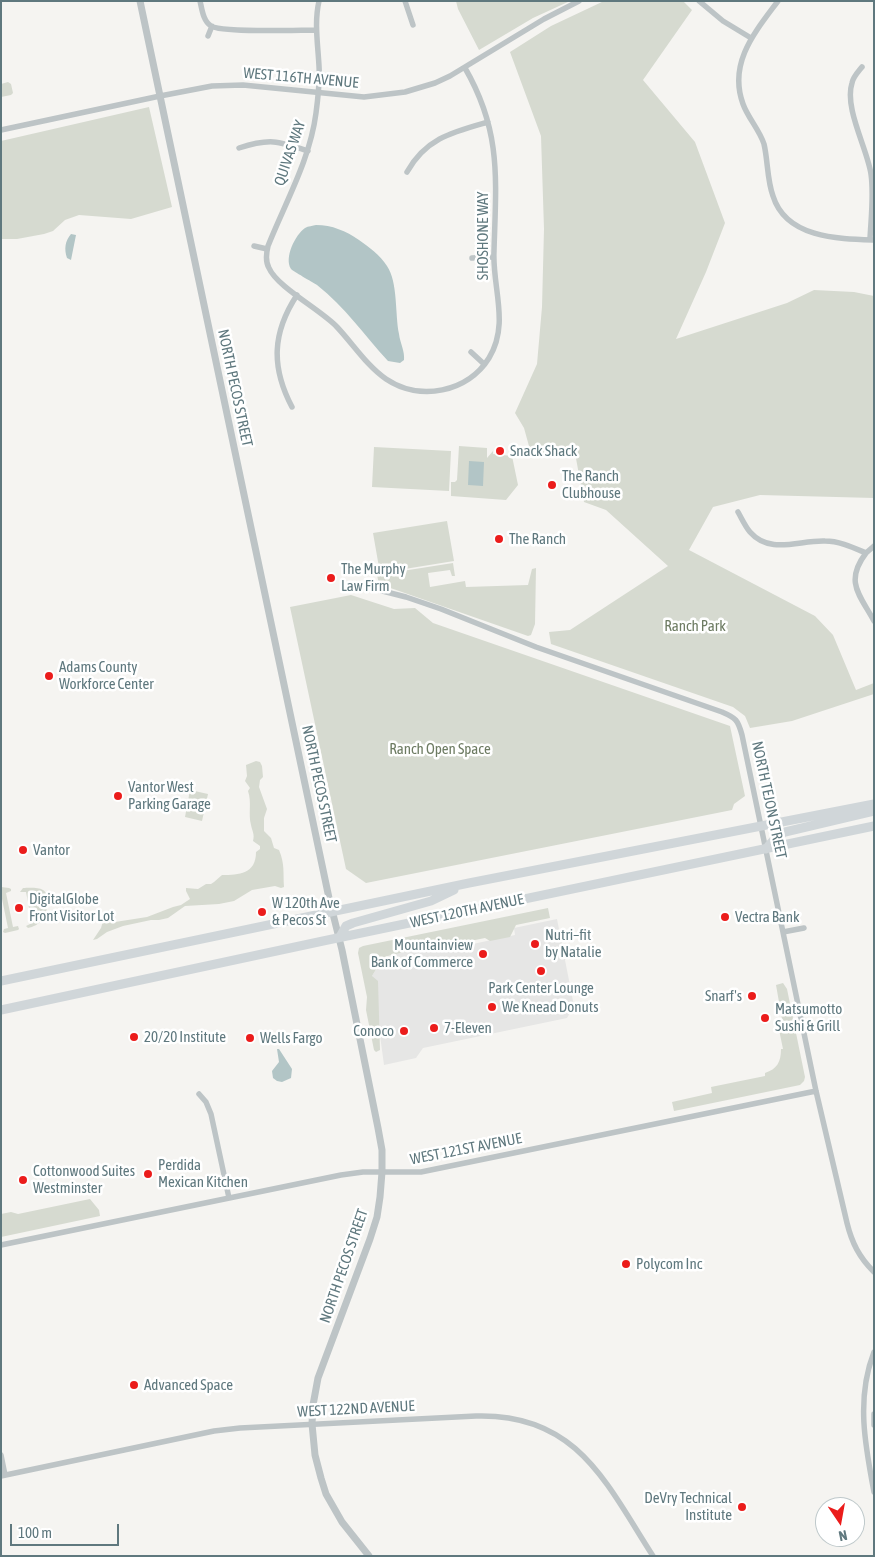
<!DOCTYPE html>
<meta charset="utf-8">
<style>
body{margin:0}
#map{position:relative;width:875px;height:1557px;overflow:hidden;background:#f5f4f1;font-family:"Asap Condensed",sans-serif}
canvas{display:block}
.frame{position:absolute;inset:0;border:2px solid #5f787e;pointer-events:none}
.north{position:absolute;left:815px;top:1497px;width:50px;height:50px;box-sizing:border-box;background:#fff;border:1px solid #bfc9cb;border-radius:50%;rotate:168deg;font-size:14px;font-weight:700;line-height:20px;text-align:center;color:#5f787e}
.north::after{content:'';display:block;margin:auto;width:18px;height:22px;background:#eb1c1b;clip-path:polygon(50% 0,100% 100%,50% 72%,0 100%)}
.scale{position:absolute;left:10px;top:1524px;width:109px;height:22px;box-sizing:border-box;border:2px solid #5f787e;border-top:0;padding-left:6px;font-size:15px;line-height:18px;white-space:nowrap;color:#5f787e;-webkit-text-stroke:4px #fff;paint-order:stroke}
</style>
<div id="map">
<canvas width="875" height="1557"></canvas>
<div class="frame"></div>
<div class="north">N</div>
<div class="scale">100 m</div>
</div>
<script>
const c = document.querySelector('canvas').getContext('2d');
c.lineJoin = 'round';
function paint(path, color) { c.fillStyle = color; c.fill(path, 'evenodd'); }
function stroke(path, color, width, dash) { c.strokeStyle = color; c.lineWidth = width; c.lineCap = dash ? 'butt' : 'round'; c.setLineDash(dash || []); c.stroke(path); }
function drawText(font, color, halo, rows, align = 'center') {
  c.font = font + ' "Asap Condensed",sans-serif'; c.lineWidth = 5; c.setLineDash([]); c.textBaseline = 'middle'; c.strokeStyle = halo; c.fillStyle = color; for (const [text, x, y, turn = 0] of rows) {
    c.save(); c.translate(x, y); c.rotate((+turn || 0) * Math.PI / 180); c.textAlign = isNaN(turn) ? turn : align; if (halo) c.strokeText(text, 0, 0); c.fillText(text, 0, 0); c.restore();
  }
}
paint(new Path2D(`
 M557 919 574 1006 567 1018 423 1048 416 1058 384 1065 372 976 380 963 387 957 397 952 449 942 454 948 515 935 514 928Z`), '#e6e6e5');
paint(new Path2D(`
 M456 1H570L533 18 479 50 458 9Z
 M604 1H683L692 10 643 80 695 142 725 223 706 272 676 339 787 303 814 290 854 292 874 296V498L760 495 713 507 689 550 815 616 833 635 856 690 874 683V694L792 721 750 728 745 716 733 707 551 644 549 632 570 630 668 566 606 510 584 502 575 453 532 457 524 428 515 413 537 364 542 307 544 229 541 136 510 52 551 26Z
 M8 82 11 84 13 93 11 95 1 97V84Z
 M149 107 172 207 131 219 79 215 65 220 53 231 44 234 17 239H1V141Z
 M459 446 487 448V458L493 451V454L512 456 518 485 506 500 451 496V482H455L457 480Z
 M374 447 451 451 449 491 372 487Z
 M447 521 454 561 380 573 373 533Z
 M453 563 455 576H452L450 570 428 573 430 587 465 581 466 587 528 585 532 569 536 568 535 624 531 635 528 636 379 584 377 575Z
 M351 595 394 609 415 608 433 623 730 726 745 796 734 804 732 810 366 883 346 869 290 607Z
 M256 761 260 762 262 766 263 777 260 780 259 787 267 809 264 818V831L271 838 274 848 279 850C285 864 283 873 284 887L281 888 275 886 252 890 234 901 219 904 185 906 168 918 159 920H151L123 926 107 932 97 939 93 940 101 928 103 921 115 922 147 917 173 907 181 905 190 899 186 891V888L198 889 206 884H211L214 882 222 875C239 875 256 874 256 852L260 849V846L253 841C255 834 252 831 251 825 248 814 252 802 248 791L250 788 245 781 247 776 246 765Z
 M190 790 208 794 202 821 185 817Z
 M1 887 9 888 11 889V891L6 893 13 927 18 926 19 929 18 930 5 933 3 932 4 929 8 928 1 894Z
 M23 888C28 888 38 887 43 890 51 895 47 914 42 920 39 924 33 927 28 928L26 926 32 923 26 892H20Z
 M548 908 550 918 516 925 510 937 490 941 485 938 460 943 458 946 453 947 449 942 391 955 385 957 380 963 372 976 378 981 380 1050 376 1052 374 1050 366 1010 367 997 358 953 359 948 363 946Z
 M783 983 787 989 805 1077 804 1081 800 1085 674 1111 672 1102 712 1093 711 1087 765 1076V1073C777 1069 781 1062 781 1049H783L777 1020 782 1019 776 985Z
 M90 1199 99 1210 100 1216 1 1237V1214L11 1212 18 1214Z`), '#d6dad0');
paint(new Path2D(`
 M316 225C332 225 346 231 359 240 369 247 380 255 387 266 398 282 395 314 399 334 400 343 405 351 404 360L400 363 388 361C364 335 345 307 317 285 312 282 293 271 291 269 284 258 295 235 305 228 308 226 313 226 316 225Z
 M71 234 76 235 71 260 67 258C64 249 65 241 71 234Z
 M469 461 484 462 483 486 468 485Z
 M277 1049H279L292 1069 291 1078 282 1082 277 1081 273 1078 272 1071 279 1062Z`), '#b2c5c6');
stroke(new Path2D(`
 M200 1C202 9 203 21 211 26 222 33 298 30 316 30
 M319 1C314 23 318 45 319 66 320 81 318 98 316 113 310 160 285 203 268 246 266 254 265 261 269 268 277 287 321 310 337 327 353 344 367 366 386 379 420 402 468 392 489 358 510 324 492 287 494 251 496 180 502 132 465 68
 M405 1 413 25
 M699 1 723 21 751 38
 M778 1C755 32 728 63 743 104 748 118 759 129 764 144 768 161 767 180 773 196 786 238 838 239 874 240
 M208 36 212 26
 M862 67C858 72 853 77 852 83 844 108 867 148 871 174 874 195 871 218 870 239
 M1 130 160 96 212 86 243 85 364 97 405 92 435 83 450 76 544 19 579 1
 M239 148C270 138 278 141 308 151
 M407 172C426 138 453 132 488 122
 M254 246 267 249
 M472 258 493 257
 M471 352 484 364
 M292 407C271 367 272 333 297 295
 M738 512C742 519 745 526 750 532 770 555 799 540 825 541 839 541 852 547 866 553L874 546
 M866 553C844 582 860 595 874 621
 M359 585 406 597 441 609 536 647 722 712C736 718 738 720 742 735L816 1091 847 1223C852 1243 859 1257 874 1272
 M783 932 804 928
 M199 1094 206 1102 211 1114 229 1198
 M1 1245 341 1175 363 1172H421L816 1091
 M874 1352C856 1398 865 1445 874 1492
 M874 1414V1425
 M1 1455 5 1475
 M1 1476 214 1431 240 1428 476 1416C577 1413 606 1483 653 1556`), '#bdc4c6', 5.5);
stroke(new Path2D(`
 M140 1 329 898 342 950 378 1128 382 1150V1172L380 1197 377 1217 370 1239 318 1378 313 1405 312 1424 315 1455 321 1478 326 1494 342 1522 369 1556`), '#bdc4c6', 7);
stroke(new Path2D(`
 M766 849C771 842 776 836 785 832L874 811
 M340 937 346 926 353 923 431 901 454 890
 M1 981 469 883 874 804
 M1 1010 323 941 874 826`), '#d0d6d9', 9);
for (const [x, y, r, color] of [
 [500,451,5,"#eb1c1b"],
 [552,485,5,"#eb1c1b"],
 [499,539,5,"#eb1c1b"],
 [331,578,5,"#eb1c1b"],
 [49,676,5,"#eb1c1b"],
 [118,796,5,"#eb1c1b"],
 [23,850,5,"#eb1c1b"],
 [19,908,5,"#eb1c1b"],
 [262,912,5,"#eb1c1b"],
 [725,917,5,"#eb1c1b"],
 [535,944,5,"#eb1c1b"],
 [483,954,5,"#eb1c1b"],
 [541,971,5,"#eb1c1b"],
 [752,996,5,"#eb1c1b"],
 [492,1007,5,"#eb1c1b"],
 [765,1018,5,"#eb1c1b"],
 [434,1028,5,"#eb1c1b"],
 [404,1031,5,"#eb1c1b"],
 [134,1037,5,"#eb1c1b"],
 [250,1038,5,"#eb1c1b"],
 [148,1174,5,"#eb1c1b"],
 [23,1180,5,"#eb1c1b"],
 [626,1264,5,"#eb1c1b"],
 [134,1385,5,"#eb1c1b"],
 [742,1507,5,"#eb1c1b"]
]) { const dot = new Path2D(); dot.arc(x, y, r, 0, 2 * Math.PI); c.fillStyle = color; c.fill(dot); stroke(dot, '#fff', 2); }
drawText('15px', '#5f787e', '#fff', [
 ["WEST 116TH AVENUE",301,78,5],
 ["QUIVAS WAY",290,153,-71],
 ["SHOSHONE WAY",483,236,-90],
 ["NORTH PECOS STREET",235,388,78],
 ["NORTH PECOS STREET",319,784,78],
 ["NORTH TEJON STREET",769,800,78],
 ["WEST 120TH AVENUE",467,911,-12],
 ["WEST 121ST AVENUE",466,1149,-11],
 ["NORTH PECOS STREET",344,1266,-71],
 ["WEST 122ND AVENUE",356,1409,-3]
]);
drawText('15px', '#5f787e', '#fff', [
 ["Snack Shack",510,451],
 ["The Ranch",562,476],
 ["Clubhouse",562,493],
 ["The Ranch",509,539],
 ["The Murphy",341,569],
 ["Law Firm",341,586],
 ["Adams County",59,667],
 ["Workforce Center",59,684],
 ["Vantor West",128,787],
 ["Parking Garage",128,804],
 ["Vantor",33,850],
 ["DigitalGlobe",29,899],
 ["Front Visitor Lot",29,916],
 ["W 120th Ave",272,903],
 ["& Pecos St",272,920],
 ["Vectra Bank",735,917],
 ["Nutri–fit",545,935],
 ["by Natalie",545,952],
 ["Mountainview",473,945,"right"],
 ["Bank of Commerce",473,962,"right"],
 ["Park Center Lounge",541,988,"center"],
 ["Snarf's",742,996,"right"],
 ["We Knead Donuts",502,1007],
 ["Matsumotto",775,1009],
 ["Sushi & Grill",775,1026],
 ["7-Eleven",444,1028],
 ["Conoco",394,1031,"right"],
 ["20/20 Institute",144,1037],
 ["Wells Fargo",260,1038],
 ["Perdida",158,1165],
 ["Mexican Kitchen",158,1182],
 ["Cottonwood Suites",33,1171],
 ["Westminster",33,1188],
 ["Polycom Inc",636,1264],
 ["Advanced Space",144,1385],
 ["DeVry Technical",732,1498,"right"],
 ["Institute",732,1515,"right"]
], 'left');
drawText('15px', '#6d7b62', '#fff', [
 ["Ranch Park",695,626],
 ["Ranch Open Space",440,749]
]);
</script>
